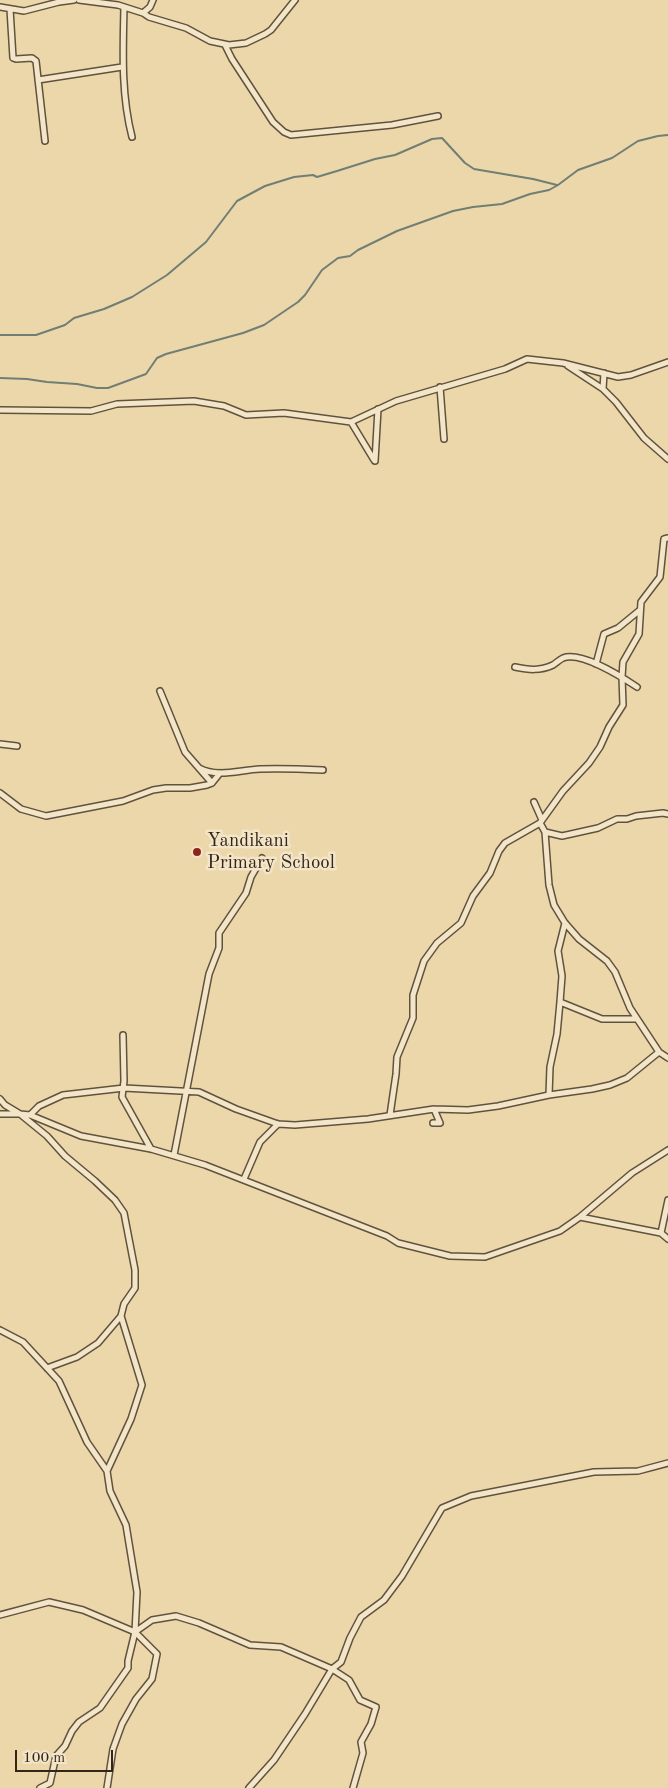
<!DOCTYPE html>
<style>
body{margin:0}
#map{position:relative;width:668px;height:1788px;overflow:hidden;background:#ecd7ab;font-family:"Old Standard TT",serif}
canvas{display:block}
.scale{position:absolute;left:15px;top:1750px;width:98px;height:22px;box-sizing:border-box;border:2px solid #332619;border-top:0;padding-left:6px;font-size:15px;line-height:18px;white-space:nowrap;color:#332619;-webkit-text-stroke:4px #f3e5c8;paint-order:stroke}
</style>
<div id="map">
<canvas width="668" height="1788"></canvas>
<div class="scale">100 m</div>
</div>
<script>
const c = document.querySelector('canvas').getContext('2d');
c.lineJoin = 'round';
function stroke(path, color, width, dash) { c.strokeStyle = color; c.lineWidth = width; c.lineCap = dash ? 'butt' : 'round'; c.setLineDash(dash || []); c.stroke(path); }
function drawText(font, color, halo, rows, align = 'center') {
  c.font = font + ' "Old Standard TT",serif'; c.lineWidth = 5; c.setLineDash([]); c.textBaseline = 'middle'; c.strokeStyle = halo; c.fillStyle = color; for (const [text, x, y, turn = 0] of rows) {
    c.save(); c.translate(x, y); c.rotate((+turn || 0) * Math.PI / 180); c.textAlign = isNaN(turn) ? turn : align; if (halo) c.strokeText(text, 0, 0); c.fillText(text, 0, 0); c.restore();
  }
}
stroke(new Path2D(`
 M0 335H36L65 325 74 318 104 309 132 297 167 275 206 242 237 201 265 186 294 177 313 175 317 177 337 171 375 159 395 155 432 139 442 138 465 163 474 169 533 179 557 185
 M0 378 27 379 47 382 77 384 97 388H108L146 374 157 358 166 354 243 333 264 325 298 302 305 295 322 270 338 258 350 256 358 250 397 231 453 211 473 207 502 204 530 194 549 190 558 185 578 170 612 158 638 141 658 136 668 135`), '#717e74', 2);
const minor = new Path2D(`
 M79 0 118 5 143 13 149 17 186 28 210 41 229 45 246 43 265 34 271 30 295 0
 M0 7 24 11 59 2 74 0
 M124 7C123 51 121 94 132 137
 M10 9 13 58 16 59 32 58 36 61 45 141
 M143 13 150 7 153 0
 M225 45 232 59 273 122 284 132 291 135 392 125 438 116
 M38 80 122 67
 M568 366 603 389
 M604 373 603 389 616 402 644 438 668 459
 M440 387 444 439
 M0 410 91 411 117 404 194 401 224 406 246 415 284 413 351 422 396 401 505 369 527 359 563 363 618 377 631 375 668 362
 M351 422 374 460
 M375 461 378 409
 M596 664 604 634 618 628 640 610
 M515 667C529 670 540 671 553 665 556 663 559 660 563 658 581 651 622 677 637 687
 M160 691 185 752 212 783
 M0 744 17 746
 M199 768C218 778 239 770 260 769 281 768 302 769 323 770
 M0 793 21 809 46 816 123 801 153 790 166 788H190L207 785 212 783 220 773
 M534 802 542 820
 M540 823 545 832 549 885 554 905 565 923 579 939 607 961 615 972 630 1008 659 1052
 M545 832 562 836 598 828 617 819H627L636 816 663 813 668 814
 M560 1002 602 1019H636
 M123 1035 124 1081 122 1097 151 1149
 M549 1095 550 1067 557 1034 560 1002 562 976 558 951 565 923
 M0 1099 5 1105 20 1114 30 1115 81 1136 151 1149 205 1165 387 1236 398 1243 450 1256 485 1257 560 1231 580 1217 661 1233 668 1239
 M434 1109 468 1110 498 1106 549 1095 592 1089 610 1085 627 1078 659 1052 668 1058
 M0 1114H20L47 1136 65 1156 95 1181 115 1200 124 1213 135 1270V1288L124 1304 121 1316 142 1385 131 1419 107 1471 110 1491 126 1525 137 1592 135 1632 152 1620 176 1616 199 1623 250 1645 281 1647 332 1669 349 1680 360 1700 376 1707 371 1724 361 1742 363 1753 353 1788
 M30 1115 39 1106 63 1095 124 1088 199 1092 236 1109 278 1124 295 1125 368 1119 434 1109 440 1123H433
 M390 1115 396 1074 397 1057 413 1018V995L424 961 437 943 461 923 473 896 490 873 499 851 505 843 540 823 563 791 589 763 600 747 609 727 623 705 622 677 623 662 639 634 641 602 660 577 664 539 668 538
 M174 1155 209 974 219 948V933L246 893 251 877 262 858
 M244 1179 260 1142 278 1124
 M580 1217 632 1173 668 1150
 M661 1233 668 1200
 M0 1330 23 1342 59 1381 87 1442 107 1471
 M47 1368 77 1357 98 1343 121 1316
 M0 1615 49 1602 83 1610 135 1632 157 1654 152 1679 136 1699 122 1724 113 1749 107 1788
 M40 1788 50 1783 56 1756 65 1746 72 1731 79 1722 100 1708 128 1668V1661L135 1632
 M249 1788 274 1760 305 1714 332 1669 341 1662 350 1638 361 1617 384 1600 402 1576 442 1508 471 1496 594 1472 638 1471 668 1463`);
stroke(minor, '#61523e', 8);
stroke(minor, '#f3e5c8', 5);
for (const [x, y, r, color] of [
 [197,852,5,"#8f2418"]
]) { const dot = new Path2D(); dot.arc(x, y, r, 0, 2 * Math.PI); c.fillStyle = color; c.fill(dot); stroke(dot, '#f3e5c8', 2); }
drawText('19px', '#332619', '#f3e5c8', [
 ["Yandikani",207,841],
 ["Primary School",207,863]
], 'left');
</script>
